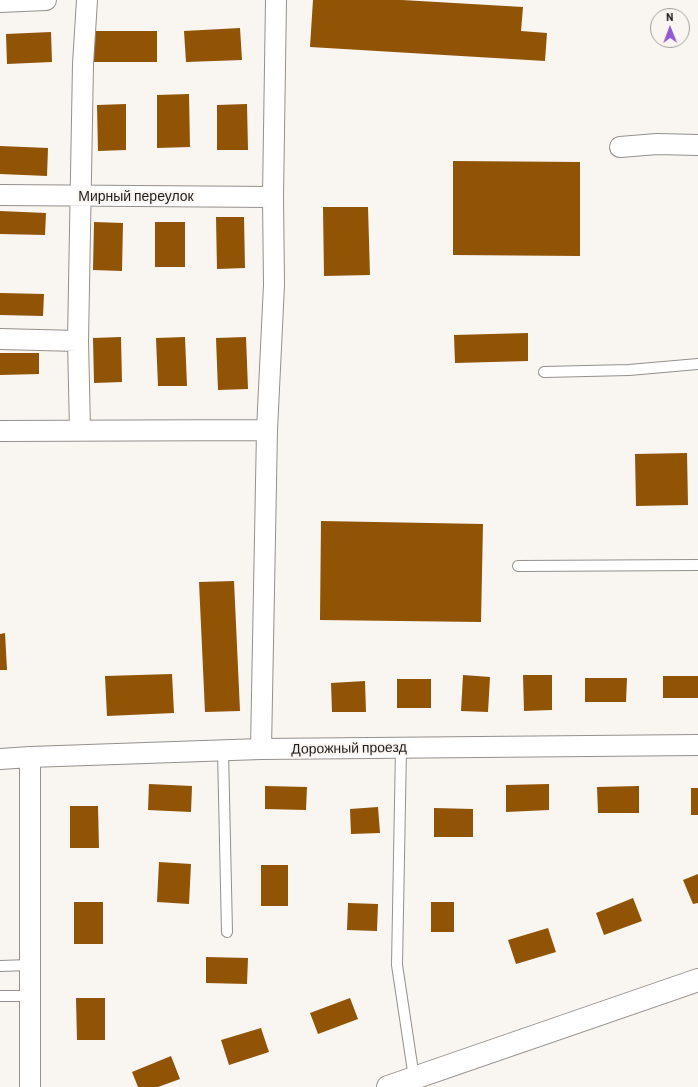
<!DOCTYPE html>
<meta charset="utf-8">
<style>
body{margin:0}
#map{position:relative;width:698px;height:1087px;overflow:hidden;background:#f9f5f1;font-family:Barlow,sans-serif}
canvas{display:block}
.north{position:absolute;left:650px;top:8px;width:40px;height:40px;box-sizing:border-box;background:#f9f5f1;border:1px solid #a29f9c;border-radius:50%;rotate:359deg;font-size:11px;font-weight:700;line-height:16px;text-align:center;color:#201e1d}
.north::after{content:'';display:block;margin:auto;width:14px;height:18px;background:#925bd3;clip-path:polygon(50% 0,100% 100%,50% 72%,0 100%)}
</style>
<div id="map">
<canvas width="698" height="1087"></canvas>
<div class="north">N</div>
</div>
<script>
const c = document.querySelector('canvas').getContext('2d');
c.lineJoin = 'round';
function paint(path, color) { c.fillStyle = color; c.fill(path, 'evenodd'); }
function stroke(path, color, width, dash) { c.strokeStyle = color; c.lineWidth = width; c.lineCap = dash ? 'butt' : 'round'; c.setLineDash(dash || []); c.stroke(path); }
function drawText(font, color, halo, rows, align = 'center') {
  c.font = font + ' Barlow,sans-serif'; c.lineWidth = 4; c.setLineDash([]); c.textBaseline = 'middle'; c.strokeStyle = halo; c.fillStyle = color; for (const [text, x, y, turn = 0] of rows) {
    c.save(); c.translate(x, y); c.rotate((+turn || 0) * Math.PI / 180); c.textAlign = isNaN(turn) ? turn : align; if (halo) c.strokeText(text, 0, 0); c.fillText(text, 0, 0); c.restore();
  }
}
paint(new Path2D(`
 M313 0H402L523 7 521 31 547 33 545 61 310 47Z
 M240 28 242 60 186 62 184 31Z
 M93 31H157V62H93Z
 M51 32 52 62 7 64 6 34Z
 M189 94 190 147 157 148V95Z
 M126 104V150L98 151 97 105Z
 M247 104 248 150H217V105Z
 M0 146 48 148 47 176 0 174Z
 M453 161 580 162V256L453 255Z
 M323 207H368L370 275 324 276Z
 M0 211 46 213 45 235 0 234Z
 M216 217H244L245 268 217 269Z
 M94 222 123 223 122 271 93 270Z
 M155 222H185V267H155Z
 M0 293 44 294 43 316 0 315Z
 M528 333V361L455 363 454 335Z
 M121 337 122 382 94 383 93 338Z
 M185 337 187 386H158L156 338Z
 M246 337 248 389 218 390 216 338Z
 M0 353H39V374L0 375Z
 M687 453 688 505 636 506 635 454Z
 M321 521 483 524 481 622 320 620Z
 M234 581 240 711 205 712 199 582Z
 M5 633 7 670H0V634Z
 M172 674 174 713 107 716 105 676Z
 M463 675 490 677 488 712 461 711Z
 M523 675H552V710L524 711Z
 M663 676H698V698H663Z
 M585 678H627L626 702H585Z
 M397 679H431V708H397Z
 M365 681 366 712H332L331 683Z
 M149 784 192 786 191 812 148 810Z
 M549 784V810L506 812V785Z
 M265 786 307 787 306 810 265 809Z
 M639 786V813H598L597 787Z
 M691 788H698V815H691Z
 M70 806H98L99 848H70Z
 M378 807 380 833 351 834 350 809Z
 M434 808 473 809V837H434Z
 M159 862 191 864 189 904 157 902Z
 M261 865H288V906H261Z
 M698 874V903L693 904 683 880Z
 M633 898 642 921 604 935 596 913Z
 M74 902H103V944H74Z
 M431 902H454V932H431Z
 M348 903 378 904 377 931 347 930Z
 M548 928 556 952 516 964 508 940Z
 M206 957 248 958 247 984 206 983Z
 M76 998H105V1040H77Z
 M350 998 358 1019 318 1034 310 1013Z
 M261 1028 269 1052 229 1065 221 1040Z
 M171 1056 180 1079 158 1087H138L132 1072Z`), '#915304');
const service = new Path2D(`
 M544 372 629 370 698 364
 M518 566 698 565
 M401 748 397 965 414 1078
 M223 751 227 932
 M0 966 30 965
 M0 996H30`);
const minor = new Path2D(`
 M0 2 46 0
 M620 147 657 144 698 145
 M0 195 273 197
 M0 339 78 341
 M80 430 78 341 83 64 87 0
 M0 431 267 430
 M261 749 267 430 274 285 273 197 276 0
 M0 759 30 757 261 749 698 745
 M30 1087V757`);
const secondary = new Path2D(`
 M388 1087 698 980`);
stroke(service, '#94908d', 12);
stroke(minor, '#94908d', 22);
stroke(secondary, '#94908d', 24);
stroke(service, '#fff', 10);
stroke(minor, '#fff', 20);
stroke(secondary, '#fff', 22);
drawText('14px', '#201e1d', '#f9f5f1', [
 ["Мирный переулок",136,196],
 ["Дорожный проезд",349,748,-1]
]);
</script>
